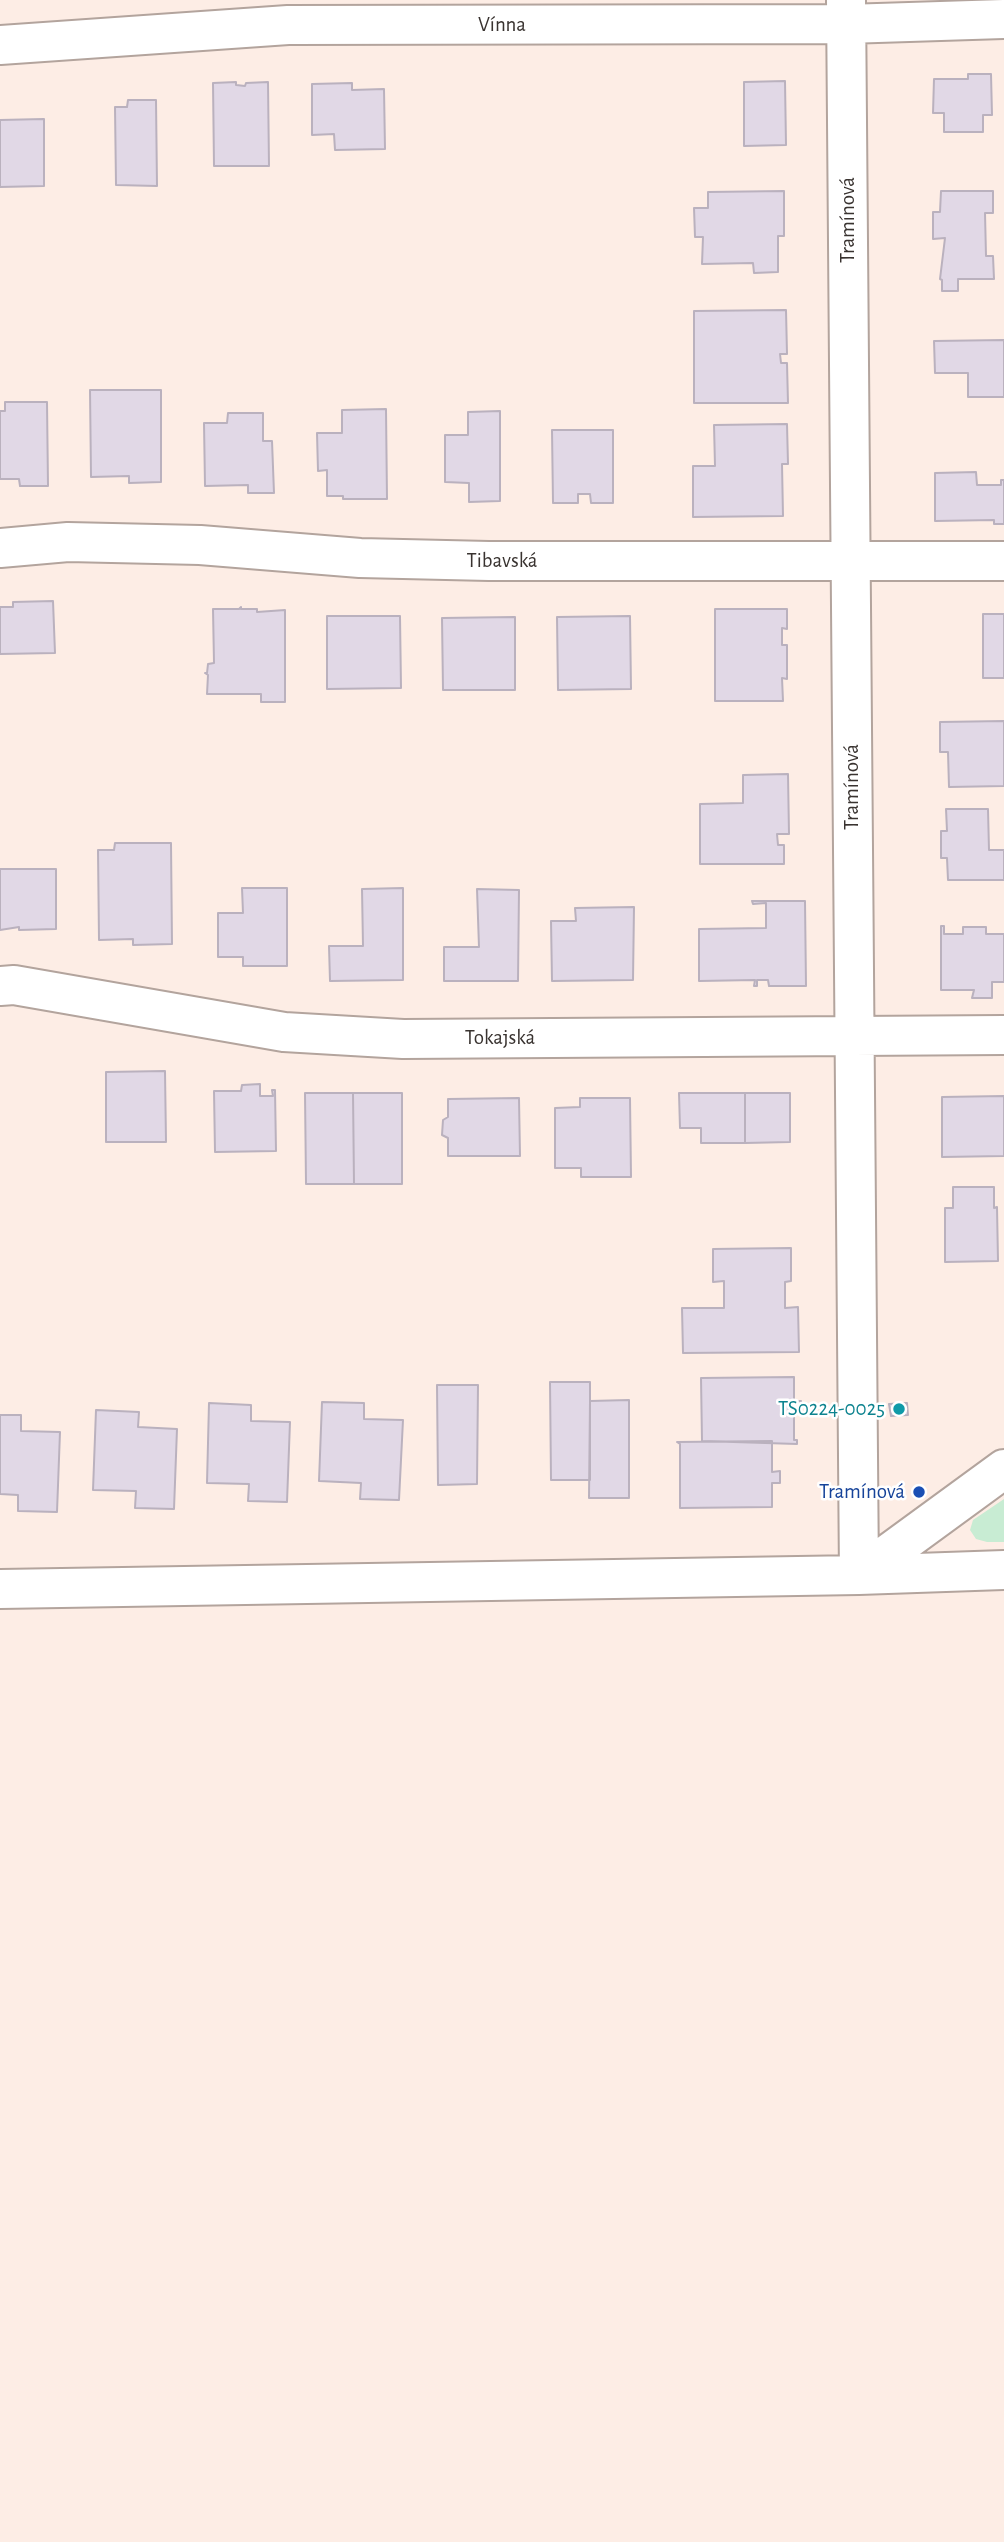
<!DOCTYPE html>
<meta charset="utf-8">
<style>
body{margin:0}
canvas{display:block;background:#fdede5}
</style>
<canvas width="1004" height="2542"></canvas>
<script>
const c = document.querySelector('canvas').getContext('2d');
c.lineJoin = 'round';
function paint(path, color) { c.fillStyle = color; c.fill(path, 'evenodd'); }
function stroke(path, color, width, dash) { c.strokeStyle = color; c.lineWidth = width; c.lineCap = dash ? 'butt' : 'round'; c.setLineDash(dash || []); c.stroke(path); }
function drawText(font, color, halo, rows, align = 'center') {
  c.font = font + ' "Alegreya Sans",sans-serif'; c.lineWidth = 5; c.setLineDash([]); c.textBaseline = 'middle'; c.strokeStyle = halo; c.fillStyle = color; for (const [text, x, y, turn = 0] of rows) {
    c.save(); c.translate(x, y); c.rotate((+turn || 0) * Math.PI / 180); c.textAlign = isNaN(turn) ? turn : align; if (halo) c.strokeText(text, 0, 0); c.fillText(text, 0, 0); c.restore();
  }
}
paint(new Path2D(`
 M1004 1499V1542H987L976 1539 970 1530 973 1520Z`), '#c8ecd3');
const building = new Path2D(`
 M968 74H991L992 115H983V132H944V113H933L934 79H968Z
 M785 81 786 145 744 146V82Z
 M236 82V85L245 86 246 83 268 82 269 166H214L213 83Z
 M352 83V90L384 89 385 149 335 150 334 134 312 135V84Z
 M128 100H156L157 186 116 185 115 107H127Z
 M44 119V186L0 187V120Z
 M784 191V236H778V272L754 273 753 263 702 264 703 237H695L694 208H708V192Z
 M941 191H993V213H985L986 256H993L994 279H958V291H942V280L940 279 945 238 933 239V212H940Z
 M786 310 787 354H780L781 363H787L788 403H694V311Z
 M1004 340V397H968V373H935L934 341Z
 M90 390H161V482L129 483V476L91 477Z
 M5 402H47L48 486H20L19 479H0V411H5Z
 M386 409 387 499H343V496H327V470L318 471 317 433H342V410Z
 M500 411V501L469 502V483L445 482V435H468V412Z
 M228 413H263V441H272L274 493H248V485L205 486 204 423H227Z
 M787 424 788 464H782L783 516 693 517V466H715L714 425Z
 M552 430H613V503H591L590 494H578V503H553Z
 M976 472 977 485H1001V480H1004V524H994V520L935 521V473Z
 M53 601 55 653 0 654V607H13V602Z
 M241 607V609H257V612L285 610V702H261V694H207L208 675 205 673H207L208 664 214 663 213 609H239Z
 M715 609H787V629L782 628V645H787V679L782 678 783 701H715Z
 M983 614H1004V678H983Z
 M327 616H400L401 688 327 689Z
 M630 616 631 689 558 690 557 617Z
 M515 617V690H443L442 618Z
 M1004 721V786L949 787 948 752H940V722Z
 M788 774 789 834H777L778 845H784V864H700V804L743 803V775Z
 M946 809H988L989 850H1004V880H948L947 858H941V831H947Z
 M115 843H171L172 944 133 945V939L99 940 98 850H114Z
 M0 869H56V929L19 930V927L0 930Z
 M242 888H287V966H243V957H218V913H243Z
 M403 888V980L330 981 329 946H363L362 889Z
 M477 889 519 890 518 981H444V947H479Z
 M752 901H805L806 986H769L768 980H757V986H754L755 980 699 981V929L766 928V903L753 904Z
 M634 907 633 980 552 981 551 921H576L575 908Z
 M941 926H944V934H963V927H986V934H1004V982H992V998H972L974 990H941Z
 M165 1071 166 1142H106V1072Z
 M260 1084V1096H273L272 1090H275L276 1151 215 1152 214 1091H241L242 1085Z
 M305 1093H353L354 1184H306Z
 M353 1093H402V1184H354Z
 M679 1093H745V1143H701V1128H680Z
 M745 1093H790V1142L745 1143Z
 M1004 1096V1156L942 1157V1097Z
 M519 1098 520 1156H448V1138L442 1135 443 1120 448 1117V1099Z
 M580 1098H630L631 1177H581V1168H555V1108L580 1107Z
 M953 1187H994V1208L997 1207 998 1261 945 1262V1208H953Z
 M791 1248V1281L785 1282V1308L798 1307 799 1352 683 1353 682 1308H724V1281L713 1282V1249Z
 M794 1377V1401H801V1413H794V1440H797V1444L702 1441 701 1378Z
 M550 1382H590V1480H551Z
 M437 1385H478L477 1484 438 1485Z
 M629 1400V1498H589L590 1401Z
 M322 1402 364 1403V1419L403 1420 399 1500 360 1499 361 1483 319 1481Z
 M209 1403 251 1405V1421L290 1422 287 1502 248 1501 249 1484 207 1483Z
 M907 1403 908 1415 891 1416 889 1404Z
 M96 1410 139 1412 138 1427 177 1429 174 1509 135 1508 136 1491 93 1490Z
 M0 1415H21V1431L60 1432 57 1512 18 1511V1495L0 1494Z
 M772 1441V1472L780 1471V1483H772V1507L680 1508V1444L677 1442Z`);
paint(building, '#e1d8e6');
stroke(building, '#bab1be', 2);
const minor = new Path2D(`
 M846 0 859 1575
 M0 45 288 25 846 24 1004 19
 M0 548 68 542 200 545 360 558 489 561H1004
 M0 986 14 985 284 1032 403 1039 1004 1035
 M859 1575 1004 1469
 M0 1589 859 1575 1004 1570`);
stroke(minor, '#b3a49d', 42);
stroke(minor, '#fff', 38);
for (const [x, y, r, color] of [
 [899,1409,7,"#0f9aa8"],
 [919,1492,7,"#1a4fb4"]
]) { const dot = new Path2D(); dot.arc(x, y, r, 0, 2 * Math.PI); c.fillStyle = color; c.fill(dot); stroke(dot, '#fff', 2.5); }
drawText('21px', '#393330', '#fff', [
 ["Vínna",502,25],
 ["Tramínová",848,220,-90],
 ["Tibavská",502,561],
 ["Tramínová",852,787,-90],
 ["Tokajská",500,1038]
]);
drawText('21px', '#0d838f', '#fff', [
 ["TS0224-0025",885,1409]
], 'right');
drawText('21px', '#164399', '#fff', [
 ["Tramínová",905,1492]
], 'right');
</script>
